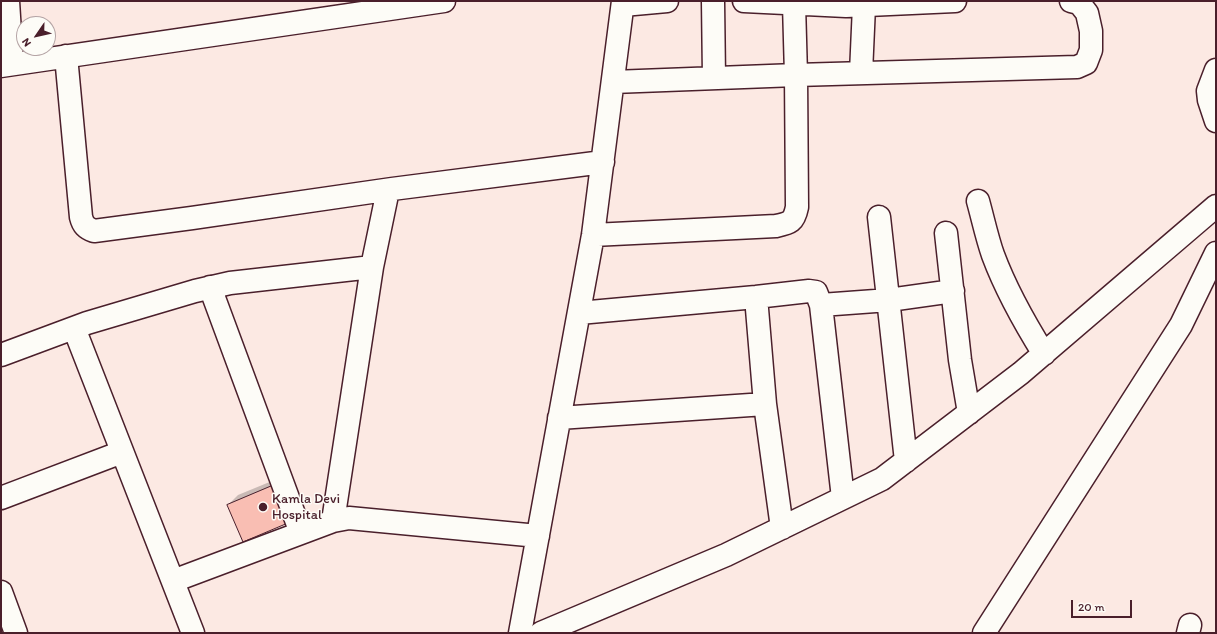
<!DOCTYPE html>
<style>
body{margin:0}
#map{position:relative;width:1217px;height:634px;overflow:hidden;background:#fce9e3;font-family:Itim,sans-serif}
canvas{display:block}
.frame{position:absolute;inset:0;border:2px solid #4a1f2b;pointer-events:none}
.north{position:absolute;left:16px;top:16px;width:40px;height:40px;box-sizing:border-box;background:#fdfcf7;border:1px solid #b5a4a5;border-radius:50%;rotate:236deg;font-size:11px;font-weight:700;line-height:16px;text-align:center;color:#4a1f2b}
.north::after{content:'';display:block;margin:auto;width:14px;height:18px;background:#4a1f2b;clip-path:polygon(50% 0,100% 100%,50% 72%,0 100%)}
.scale{position:absolute;left:1071px;top:600px;width:61px;height:18px;box-sizing:border-box;border:2px solid #4a1f2b;border-top:0;padding-left:5px;font-size:12px;line-height:14px;white-space:nowrap;color:#4a1f2b;-webkit-text-stroke:3px #fdfcf7;paint-order:stroke}
</style>
<div id="map">
<canvas width="1217" height="634"></canvas>
<div class="frame"></div>
<div class="north">N</div>
<div class="scale">20 m</div>
</div>
<script>
const c = document.querySelector('canvas').getContext('2d');
c.lineJoin = 'round';
function paint(path, color) { c.fillStyle = color; c.fill(path, 'evenodd'); }
function stroke(path, color, width, dash) { c.strokeStyle = color; c.lineWidth = width; c.lineCap = dash ? 'butt' : 'round'; c.setLineDash(dash || []); c.stroke(path); }
function drawText(font, color, halo, rows, align = 'center') {
  c.font = font + ' Itim,sans-serif'; c.lineWidth = 3; c.setLineDash([]); c.textBaseline = 'middle'; c.strokeStyle = halo; c.fillStyle = color; for (const [text, x, y, turn = 0] of rows) {
    c.save(); c.translate(x, y); c.rotate((+turn || 0) * Math.PI / 180); c.textAlign = isNaN(turn) ? turn : align; if (halo) c.strokeText(text, 0, 0); c.fillText(text, 0, 0); c.restore();
  }
}
paint(new Path2D(`
 M289 474 304 510 228 505 238 495Z`), '#0003');
const building = new Path2D(`
 M279 483 295 520 243 542 227 505Z`);
paint(building, '#f9beb3');
stroke(building, '#4a1f2b', 1);
const minor = new Path2D(`
 M8 1 12 64
 M713 1 714 78
 M744 1 846 6 955 1
 M623 5 667 1
 M66 56 81 217C83 225 86 228 94 231L192 218 392 189 603 162
 M1 66 444 1
 M1216 70 1208 91 1209 100 1216 121
 M861 73 864 6
 M613 82 796 75 1077 67 1086 63 1091 50V31L1087 13 1079 3 1071 1
 M978 201C983 219 987 238 993 255 1006 290 1024 322 1044 354
 M879 217 906 461
 M946 233 960 360 969 413
 M593 235 776 226C790 223 794 222 797 207L796 75 794 4
 M210 287 301 533
 M756 297 765 404 782 528
 M821 305 889 300 953 291
 M579 313 756 297 809 291 816 292 821 305 843 498
 M74 328 193 633
 M1 355 87 323 195 291 230 283 372 267
 M559 418 765 404
 M1 498 122 452
 M333 521 372 267 388 190
 M173 581 333 521 349 518 538 536
 M1 592 16 633
 M520 633 593 235 623 1
 M541 633 726 555 882 479 1021 373 1216 206
 M984 633 1181 325 1216 253
 M1188 633 1190 625`);
stroke(minor, '#4a1f2b', 25);
stroke(minor, '#fdfcf7', 22);
for (const [x, y, r, color] of [
 [263,507,5,"#4a1f2b"]
]) { const dot = new Path2D(); dot.arc(x, y, r, 0, 2 * Math.PI); c.fillStyle = color; c.fill(dot); stroke(dot, '#fdfcf7', 1.5); }
drawText('14px', '#4a1f2b', '#fdfcf7', [
 ["Kamla Devi",272,499],
 ["Hospital",272,515]
], 'left');
</script>
